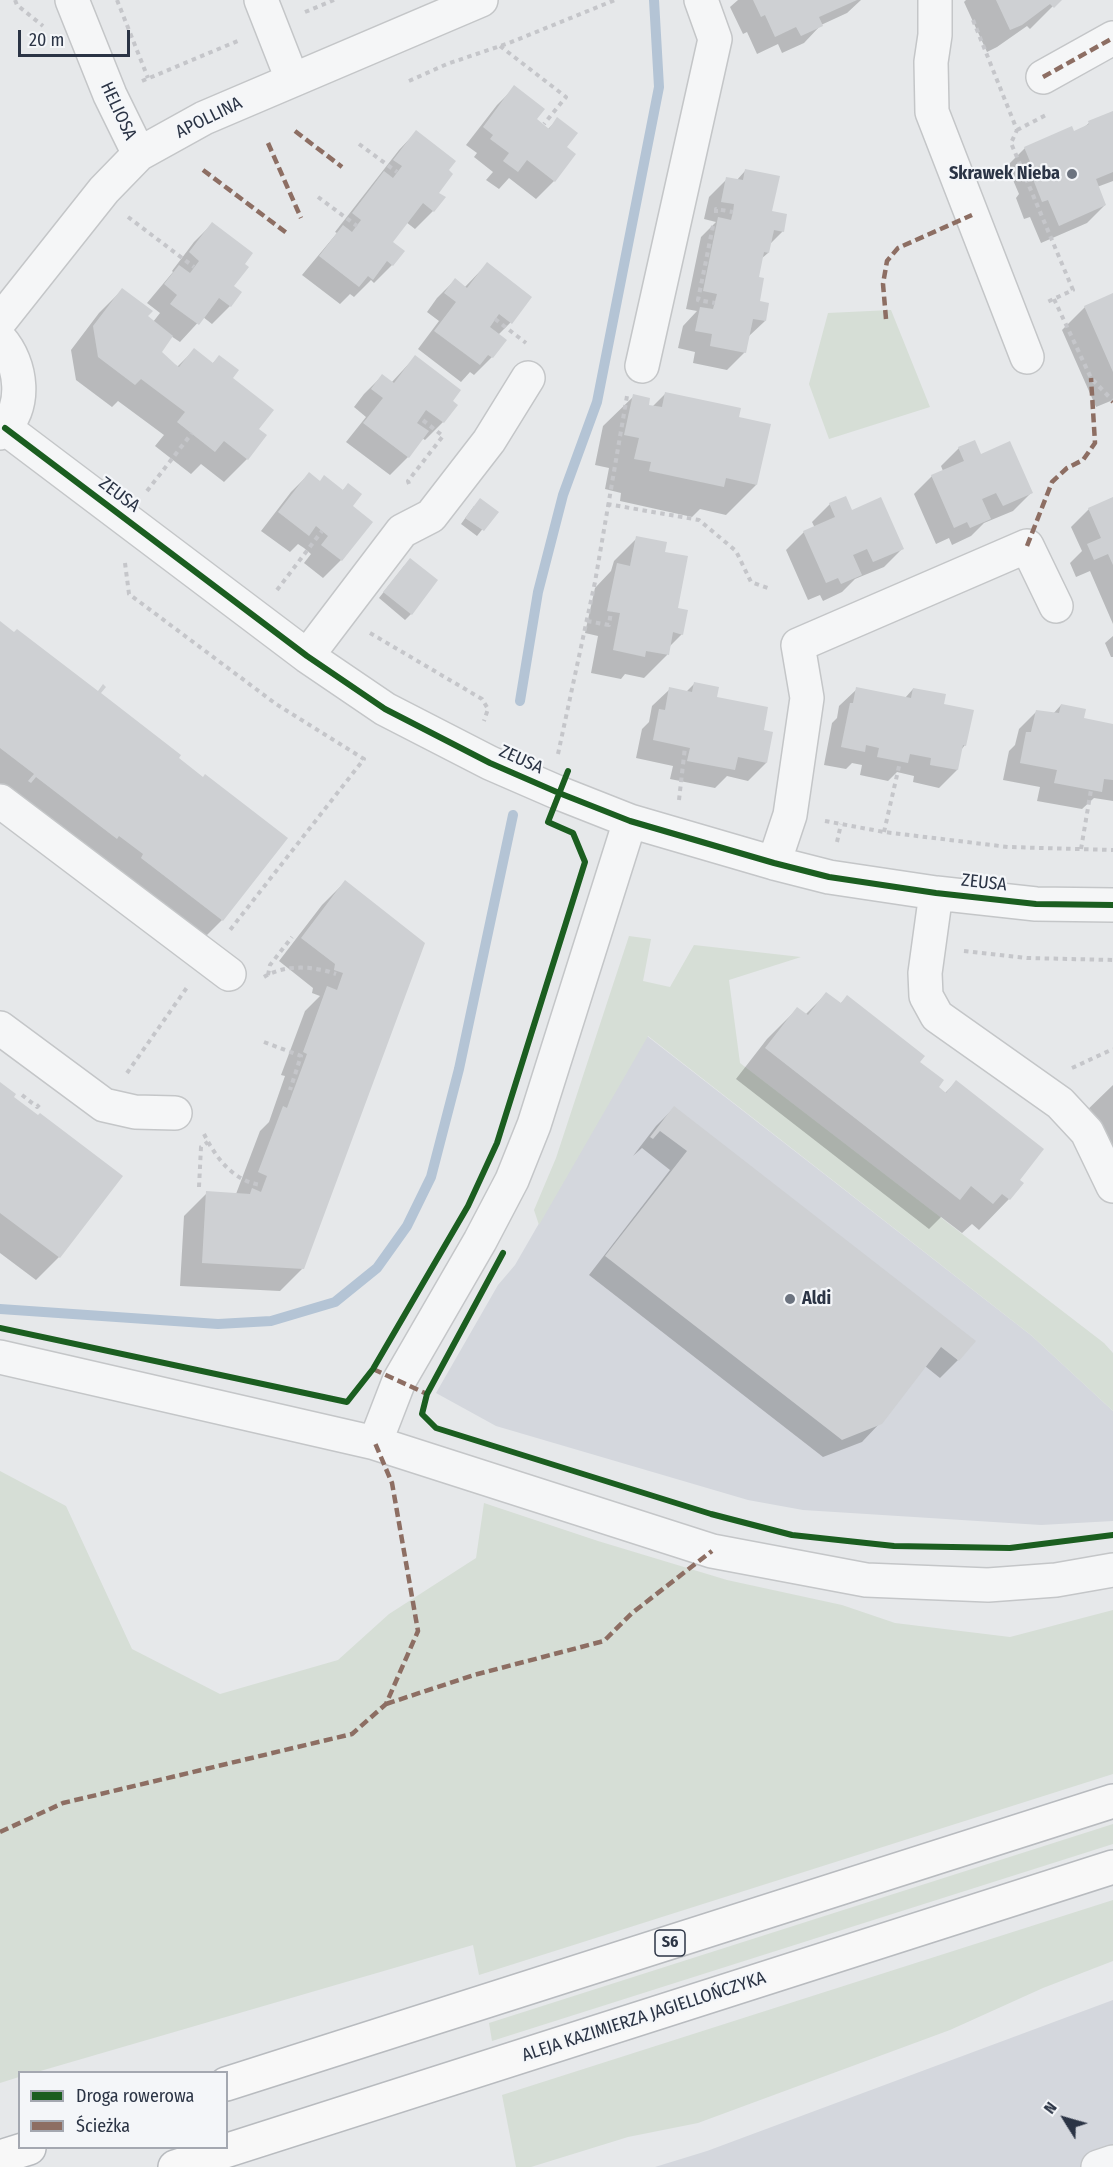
<!DOCTYPE html>
<meta charset="utf-8">
<style>
body{margin:0}
#map{position:relative;width:1113px;height:2167px;overflow:hidden;background:#e6e8ea;font-family:"Fira Sans Condensed",sans-serif}
canvas{display:block}
.legend{position:absolute;left:18px;top:2071px;width:210px;height:78px;box-sizing:border-box;background:#f4f6f9;border:2px solid #a4a8b1;margin:0;padding:8px 10px;list-style:none;font-size:18px;color:#2b3445}
.legend li{display:flex;align-items:center;gap:12px;height:30px}
.legend b{width:30px;border:2px solid #a4a8b1}
.north{position:absolute;left:1035px;top:2089px;width:60px;height:60px;-webkit-text-stroke:4px #f4f6f9;paint-order:stroke;rotate:307deg;font-size:16px;font-weight:700;line-height:24px;text-align:center;color:#2b3445}
.north::after{content:'';display:block;margin:auto;width:21px;height:27px;background:#2b3445;clip-path:polygon(50% 0,100% 100%,50% 72%,0 100%)}
.scale{position:absolute;left:18px;top:30px;width:112px;height:27px;box-sizing:border-box;border:3px solid #2b3445;border-top:0;padding-left:8px;font-size:18px;line-height:21px;white-space:nowrap;color:#2b3445;-webkit-text-stroke:4px #f4f6f9;paint-order:stroke}
</style>
<div id="map">
<canvas width="1113" height="2167"></canvas>
<ul class="legend">
<li><b style="height:8px;background:#1b5e20"></b>Droga rowerowa</li>
<li><b style="height:8px;background:#8d6e63"></b>Ścieżka</li>
</ul>
<div class="north">N</div>
<div class="scale">20 m</div>
</div>
<script>
const c = document.querySelector('canvas').getContext('2d');
c.lineJoin = 'round';
function paint(path, color) { c.fillStyle = color; c.fill(path, 'evenodd'); }
function stroke(path, color, width, dash) { c.strokeStyle = color; c.lineWidth = width; c.lineCap = dash ? 'butt' : 'round'; c.setLineDash(dash || []); c.stroke(path); }
function drawText(font, color, halo, rows, align = 'center') {
  c.font = font + ' "Fira Sans Condensed",sans-serif'; c.lineWidth = 4.5; c.setLineDash([]); c.textBaseline = 'middle'; c.strokeStyle = halo; c.fillStyle = color; for (const [text, x, y, turn = 0] of rows) {
    c.save(); c.translate(x, y); c.rotate((+turn || 0) * Math.PI / 180); c.textAlign = isNaN(turn) ? turn : align; if (halo) c.strokeText(text, 0, 0); c.fillText(text, 0, 0); c.restore();
  }
}
paint(new Path2D(`
 M647 1036 1032 1336 1113 1411V1521L1041 1525 803 1510 748 1500 496 1426 436 1393 498 1285 515 1265Z
 M1113 2000V2167H655L707 2151Z`), '#d4d7dd');
paint(new Path2D(`
 M891 310 930 407 829 439 809 384 828 313Z
 M629 936 651 939 643 981 670 987 694 945 801 957 729 980 740 1063 1104 1343 1113 1353V1411L1032 1336 648 1036 539 1225 534 1210 556 1158Z
 M0 1471 66 1506 132 1649 220 1694 338 1660 389 1614 476 1558 484 1503 598 1541 727 1580 842 1605 895 1623 1010 1637 1113 1610V1774L479 1975 473 1945 37 2072H20L19 2077 0 2083Z
 M1113 1824V1844L492 2041 489 2023Z
 M1113 1900V1961L1043 1988 950 2030 698 2123 628 2137 531 2167H516L502 2095Z`), '#d6ded6');
paint(new Path2D(`
 M738 0H861L847 13 821 25 804 43 782 53 778 44 757 54 747 32 743 34 730 7Z
 M966 0H1059L1030 29 1027 26 997 47 987 52 964 2Z
 M515 87 535 119 548 129 558 119 565 147 554 181 536 199 509 178 499 189 486 180 493 172 474 157 477 153 466 145 497 105Z
 M1113 112V181L1097 187 1105 205 1087 223 1041 243 1030 217 1024 219 1016 198 1019 194 1007 166 1025 148 1073 133 1083 128 1089 123Z
 M416 132 447 171 437 193 433 211 415 229 406 222 391 243 392 265 374 283 371 280 354 297 350 294 340 304 302 275 337 233 335 232 399 150Z
 M745 171 783 231 770 244 768 253 761 259 758 278V302L765 321 748 337 745 352 727 370 693 363 695 352 678 348 683 326 697 311 686 309 701 237 716 222 704 219 709 197 727 179 736 181Z
 M212 224 232 286 230 306 212 324 203 317 180 342 171 336 160 352 177 367 194 350 212 364 219 357 257 429 247 459 224 482 201 464 191 474 155 446 164 435 118 401 112 407 76 380 71 350 99 313 122 290 153 322 160 313 147 303 173 272 172 271 194 242Z
 M487 264 530 298 510 323 498 335 492 357 474 375 470 372 461 382 418 349 439 321 427 312 437 298 455 280 464 288Z
 M1113 295V400L1096 407 1062 330 1085 307Z
 M415 357 456 405 443 422 425 440 422 438 408 457 390 475 346 442 366 417 354 407 364 394 382 376 391 383Z
 M666 393 737 418 756 485 726 515 700 509 692 517 620 501 621 493 605 489 609 468 595 465 603 426 634 396 647 406 652 407Z
 M959 448 980 456 1031 493 1013 511 984 523 971 536 952 545 949 538 936 544 914 494 932 476 943 471 941 466Z
 M309 474 319 482 342 491 348 485 351 507 371 522 341 560 323 578 304 563 311 554 304 548 298 544 290 552 261 531 291 492Z
 M1113 499V624L1090 571 1076 577 1070 563 1082 551 1071 527 1089 509Z
 M830 504 851 512 902 549 884 567 855 579 842 592 823 601 820 595 808 600 786 550 804 532 815 528 812 522Z
 M474 506 496 512 477 536 461 524Z
 M637 538 663 553 682 634 669 647 667 655 644 678 625 674 621 679 591 673 598 636 585 633 595 588 611 571 614 561Z
 M404 566 411 614 405 620 379 598Z
 M0 623 99 693 177 759 222 920 192 950 0 802Z
 M1113 636V657H1111L1105 643Z
 M695 683 762 731 766 763 748 781 727 776 715 788 670 779 673 766 636 758 642 729 649 722 652 706 670 689 686 692Z
 M857 689 905 698 913 689 942 705 965 745 961 750 957 770 939 788 913 782 914 776 897 772 888 781 860 775 862 765 852 763 846 769 824 765 832 723 837 718 839 706Z
 M1061 705 1082 719 1113 726V801L1094 798 1082 809 1037 801 1040 787 1003 780 1009 751 1015 745 1019 729 1037 711 1053 714Z
 M345 882 424 943 303 1268 280 1291 180 1286 184 1216 207 1193 236 1194 260 1131 269 1122 285 1076 281 1075 305 1011 320 996 312 993 313 988 279 961 322 905Z
 M826 994 840 1004 847 997 918 1062 944 1094 956 1082 1017 1180 1009 1199 979 1230 972 1224 962 1233 941 1217 929 1229 736 1079 767 1039 797 1009 805 1015Z
 M0 1084 12 1097 121 1176 59 1257 36 1280 0 1253Z
 M1113 1085V1176L1081 1116Z
 M674 1108 958 1360 940 1378 925 1366 880 1423 862 1442 823 1457 589 1275 670 1170 642 1148 633 1156 656 1126Z`), '#0003');
stroke(new Path2D(`
 M520 701 538 592 563 495 597 402 659 87 654 0
 M0 1309 218 1324 271 1321 335 1302 377 1268 407 1226 431 1177 459 1069 513 815`), '#b4c4d5', 10);
paint(new Path2D(`
 M753 0H857L819 17 823 26 801 36 796 27 775 37 765 15 761 17Z
 M996 0H1062L1054 8 1050 4 1022 25 1010 30Z
 M514 85 545 109 537 119 549 129 557 117 578 133 567 147 576 154 555 182 527 160 518 172 503 161 509 153 490 139 493 135 483 127Z
 M1113 111V172L1096 179 1106 205 1059 226 1048 200 1042 202 1033 179 1036 176 1024 147 1072 126 1074 131 1089 124 1088 121Z
 M416 130 456 161 449 170 453 174 439 193 446 197 434 212 423 203 393 242 405 251 393 266 387 261 373 280 368 276 359 287 319 256 343 225 352 232 361 220 352 213 384 171 393 178 402 166 393 160Z
 M745 169 780 176 772 211 787 214 784 232 774 230 769 253 764 252 759 277 764 278 760 301 769 303 766 321 753 319 746 353 710 346 712 334 695 331 700 307 713 309 717 294 703 291 718 217 731 220 733 212 734 204 721 202 726 177 743 180Z
 M212 222 253 253 245 264 249 267 234 286 242 292 231 307 219 298 199 325 170 304 177 295 164 284 179 265 190 273 199 261 189 252Z
 M487 262 532 297 512 324 499 314 490 327 507 340 493 358 488 355 480 365 434 331 456 302 444 293 455 278 467 288Z
 M122 288 153 311 148 316 173 336 162 352 175 364 179 367 194 348 213 363 219 355 239 370 233 378 274 410 259 429 267 435 248 460 224 441 215 452 177 422 185 412 141 379 135 385 98 357 93 326Z
 M1113 293V372L1084 306Z
 M415 355 461 390 453 401 458 405 444 423 426 410 417 423 429 431 409 458 363 423 383 398 371 389 382 374 394 383Z
 M665 392 741 408 739 417 771 424 757 485 726 478 724 487 649 471 651 462 634 459 639 438 624 435 633 394 650 398 649 405 662 407Z
 M975 440 981 454 1010 441 1033 493 1003 506 996 493 982 499 991 519 970 528 967 522 954 528 931 475 964 461 958 447Z
 M309 472 320 481 324 475 343 490 348 483 362 494 353 506 373 522 342 561 321 545 328 536 316 526 309 536 278 512Z
 M846 496 852 510 881 497 904 549 873 562 867 549 853 555 862 575 841 584 838 578 826 583 803 531 835 517 829 503Z
 M1113 497V565L1108 554 1094 560 1087 544 1101 538 1088 508Z
 M480 498 499 512 484 531 465 518Z
 M636 536 667 542 665 552 688 556 678 608 688 610 683 635 673 632 669 655 646 651 645 657 613 650 620 613 607 611 617 563 630 566Z
 M410 558 438 580 412 615 383 592Z
 M0 621 14 632 17 629 98 691 103 684 106 687 101 693 181 755 179 758 203 777 205 774 288 838 223 921 141 858 143 854 119 836 117 839 36 777 31 783 28 781 34 774 0 748Z
 M694 682 719 687 717 697 768 707 764 730 773 732 767 763 738 757 735 770 687 761 690 748 653 740 659 709 665 710 669 687 692 692Z
 M856 687 911 698 913 688 946 694 944 704 974 710 966 746 963 745 958 770 930 765 931 758 910 754 908 763 877 757 879 748 866 745 865 752 841 747 850 703H853Z
 M1061 704 1086 709 1084 718 1113 724V780L1104 779 1102 792 1054 783 1057 770 1020 763 1026 732H1031L1036 710 1059 713Z
 M345 880 425 943 304 1269 202 1263 206 1191 250 1194 252 1188 261 1192 267 1176 258 1172 283 1106 287 1108 307 1054 303 1052 327 986 337 990 343 973 334 970 335 964 301 938Z
 M826 992 841 1003 847 995 925 1056 920 1062 944 1080 939 1087 946 1093 956 1080 1044 1149 1020 1180 1024 1183 1010 1200 1002 1194 993 1204 971 1186 960 1200 765 1048 797 1007 808 1015Z
 M0 1082 16 1094 14 1097 38 1115 40 1113 123 1176 60 1258 0 1213Z
 M674 1106 976 1341 959 1361 941 1347 882 1424 842 1440 605 1256 687 1151 660 1131 653 1139 650 1137Z`), '#ced0d3');
const minor = new Path2D(`
 M72 0 110 95 139 154
 M261 0 292 79
 M935 0V35L931 62 932 112 1027 357
 M1043 77 1113 38
 M0 321 104 190 139 154 204 118 481 0
 M0 339C22 364 28 408 0 433
 M642 366 715 39 701 0
 M5 428 307 656 385 709 490 763 559 793 630 821 774 863 829 877 936 893 1036 904 1113 905
 M307 656 402 531 431 516 489 441 528 378
 M0 801 229 974
 M774 863 790 815 807 698 798 645 1027 546 1056 606
 M936 893 925 973 926 996 937 1016 1060 1103 1087 1132 1113 1186
 M0 1028 104 1105 135 1112 175 1113
 M0 1357 375 1443 712 1551 866 1580 988 1585 1056 1580 1113 1570
 M375 1443 399 1381 480 1241 512 1180 534 1125 630 821
 M1098 2167 1113 2162`);
const highway = new Path2D(`
 M226 2084 1113 1801
 M0 2157 29 2148
 M175 2167 1113 1867`);
stroke(minor, '#c4c6c8', 36);
stroke(highway, '#b8bbbf', 36);
stroke(new Path2D(`
 M15 0 17 5 43 26
 M117 0 148 78
 M305 12 334 0
 M973 20 1017 130 1011 143 1073 290 1045 303
 M500 46 566 97 544 124
 M142 81 240 40
 M409 81 447 64 509 43 615 0
 M1017 130 1048 114
 M359 144 397 172
 M318 197 357 226
 M716 213V209L733 212
 M128 217 194 267
 M713 226 698 300 715 303
 M1054 299 1091 378 1113 401
 M495 319 526 343
 M409 484 408 481 443 436 420 418
 M147 491 192 433
 M607 504 699 520 736 551 751 582 768 588
 M125 563 129 594 276 704 364 759 230 930
 M277 590 322 531
 M587 621 609 625 611 611
 M370 633 482 699 488 709 484 721
 M558 754 595 582 627 396
 M679 800 685 747
 M825 821 884 832 1008 847 1113 850
 M884 832 900 762
 M837 842 841 824
 M1081 849 1091 790
 M964 951 1027 958 1113 960
 M268 975 270 965 292 937
 M264 977C285 964 314 966 336 974
 M264 1042 301 1056 290 1090
 M1072 1068 1113 1049
 M127 1073 188 986
 M22 1095 37 1107 40 1104
 M204 1134C216 1158 233 1181 261 1185
 M199 1187 201 1147 208 1142`), '#c5c6ca', 4, [4.5, 4.5]);
stroke(minor, '#f5f6f7', 33);
stroke(highway, '#f8f8f8', 33);
stroke(new Path2D(`
 M1043 77 1113 38
 M295 131 342 167
 M268 143 301 218
 M203 170 288 234
 M886 319 883 284 887 261 898 248 972 215
 M1112 401 1113 402
 M1027 546 1052 482 1067 468 1083 460 1095 443 1091 378
 M373 1369 427 1394
 M386 1704 474 1675 604 1641 632 1613 712 1551
 M0 1832 63 1803 352 1734 386 1704 418 1631 392 1483 375 1443`), '#8d6e63', 4.5, [9, 4.5]);
stroke(new Path2D(`
 M5 428 307 656 385 709 490 763 559 793 630 821 774 863 829 877 936 893 1036 904 1113 905
 M503 1253 427 1394 422 1414 436 1428 711 1514 792 1535 894 1546 1010 1548 1113 1535
 M0 1328 347 1402 373 1369 468 1206 497 1143 585 862 573 833 548 822 568 771`), '#1b5e20', 6);
for (const [x, y, r, color] of [
 [1072,174,6,"#6c737f"],
 [790,1299,6,"#6c737f"]
]) { const dot = new Path2D(); dot.arc(x, y, r, 0, 2 * Math.PI); c.fillStyle = color; c.fill(dot); stroke(dot, '#f4f6f9', 2); }
for (const [x, y, w] of [
 [670,1943,30]
]) { const box = new Path2D(); box.roundRect(x - w / 2, y - 13, w, 26, 4.5); c.fillStyle = '#f4f6f9'; c.fill(box); stroke(box, '#2b3445', 1.5); }
drawText('bold 16px', '#2b3445', null, [
 ["S6",670,1943]
]);
drawText('18px', '#2b3445', '#f4f6f9', [
 ["HELIOSA",118,111,65],
 ["APOLLINA",209,118,-26],
 ["ZEUSA",119,495,37],
 ["ZEUSA",521,760,24],
 ["ZEUSA",984,883,6],
 ["ALEJA KAZIMIERZA JAGIELLOŃCZYKA",644,2017,-18]
]);
drawText('bold 18px', '#2b3445', '#f4f6f9', [
 ["Skrawek Nieba",1060,174],
 ["Aldi",802,1299,"left"]
], 'right');
</script>
